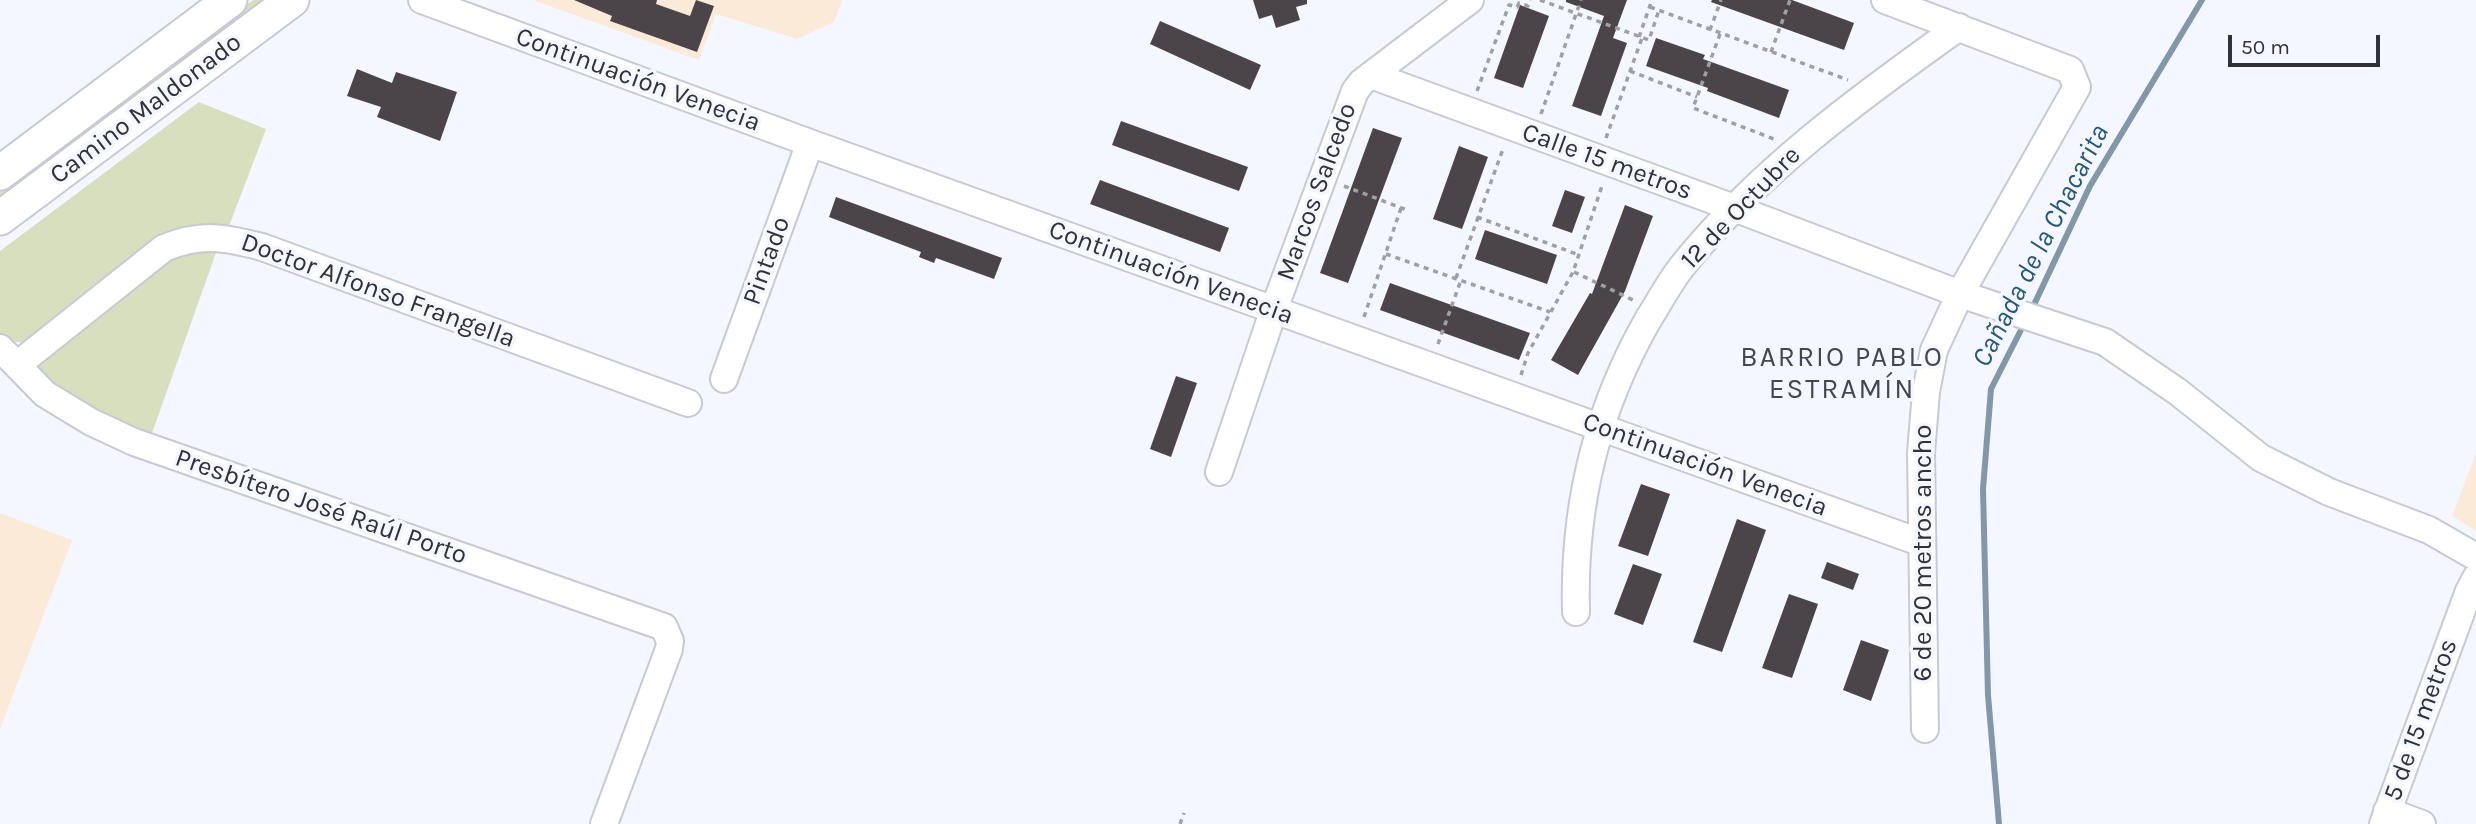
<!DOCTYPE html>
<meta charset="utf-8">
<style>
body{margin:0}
#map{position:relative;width:2476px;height:824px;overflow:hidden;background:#f4f7ff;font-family:Karla,sans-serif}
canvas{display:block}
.scale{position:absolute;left:2228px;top:35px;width:152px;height:32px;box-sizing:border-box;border:4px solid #313235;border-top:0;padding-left:9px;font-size:21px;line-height:24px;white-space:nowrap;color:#313235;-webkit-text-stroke:5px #f4f7ff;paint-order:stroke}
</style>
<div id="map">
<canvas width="2476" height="824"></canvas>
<div class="scale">50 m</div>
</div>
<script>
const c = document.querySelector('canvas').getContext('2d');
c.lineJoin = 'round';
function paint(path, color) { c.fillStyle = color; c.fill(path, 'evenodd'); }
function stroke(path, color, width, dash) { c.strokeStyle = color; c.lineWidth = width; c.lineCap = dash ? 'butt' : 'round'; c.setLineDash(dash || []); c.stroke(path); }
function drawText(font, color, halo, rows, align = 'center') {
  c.font = font + ' Karla,sans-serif'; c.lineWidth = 7; c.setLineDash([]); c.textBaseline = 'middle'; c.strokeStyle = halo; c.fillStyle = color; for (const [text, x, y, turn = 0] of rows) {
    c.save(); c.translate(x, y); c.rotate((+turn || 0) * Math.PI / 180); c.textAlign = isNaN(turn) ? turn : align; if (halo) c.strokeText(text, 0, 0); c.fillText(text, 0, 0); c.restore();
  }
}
paint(new Path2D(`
 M533 0H842L834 22 797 39 716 14 699 60Z
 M2476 453V531L2452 516Z
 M0 513 72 540 0 729Z`), '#fcead9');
paint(new Path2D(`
 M253 0H266L0 197V188Z
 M199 102 266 129 229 226 182 231 27 342C17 343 7 342 0 334V251Z
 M218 247 151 436C109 421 67 403 37 369L38 361 172 255Z`), '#d7dfbe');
stroke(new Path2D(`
 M2031 311 2090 186 2202 0
 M1999 824 1988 695 1983 489 1991 389 2024 324`), '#8297a8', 6);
paint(new Path2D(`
 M574 0H657L656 4 690 16 696 0 714 6 697 52 610 21 612 16Z
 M1253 0H1307V4L1296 7 1300 20 1276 28 1272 15 1259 19Z
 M1566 0H1627L1613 38 1627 43 1601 116 1572 106 1604 16 1566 2Z
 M1712 0H1792L1854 23 1844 50 1711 2Z
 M1520 5 1549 16 1523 88 1494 78Z
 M1160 21 1261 65 1250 90 1150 44Z
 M1656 38 1705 55 1703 59 1789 90 1779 118 1707 91 1708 88 1646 66Z
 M357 69 392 83 396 72 457 92 440 141 377 117 381 107 347 96Z
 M1121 121 1248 167 1239 191 1112 145Z
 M1373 128 1402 138 1348 283 1320 273Z
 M1459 146 1488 157 1462 229 1433 219Z
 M1100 180 1229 228 1220 252 1090 204Z
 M1565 190 1585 197 1572 233 1552 226Z
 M836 197 1002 258 994 279 936 258 934 263 919 257 921 252 829 217Z
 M1625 205 1653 216 1625 291 1578 375 1551 360 1590 293 1592 294Z
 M1485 230 1557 255 1547 284 1475 259Z
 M1390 283 1530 333 1519 360 1380 310Z
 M1176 376 1197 383 1171 457 1150 449Z
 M1641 484 1670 494 1648 556 1618 546Z
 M1737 519 1766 530 1722 652 1693 642Z
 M1827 562 1859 574 1853 590 1821 578Z
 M1633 564 1662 574 1643 625 1614 614Z
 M1789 594 1818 604 1792 678 1762 668Z
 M1861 640 1889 650 1871 701 1843 690Z`), '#4b4549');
const minor = new Path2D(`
 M422 0 810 143 1922 543
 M1885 0 2070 70 2077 87 1960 294 1934 350 1926 392 1921 453 1925 729
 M1371 75 1734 208 1960 294 2105 342 2178 392 2261 458 2329 492 2429 530 2476 557
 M0 348 45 394 91 422 134 442 664 627 670 641 669 649 604 824
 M17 365 164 248C201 233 224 237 262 247L688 403
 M724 379 810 143
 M1219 472 1274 309 1355 91 1362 82 1470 0
 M1576 612C1573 506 1596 410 1649 318 1659 302 1669 284 1680 269 1757 172 1859 98 1959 27
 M2387 811 2422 824
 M2383 824 2469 591 2476 578`);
const major = new Path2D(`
 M0 173 230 0
 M0 218 292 0`);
stroke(minor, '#c7cad2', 30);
stroke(major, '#c7cad2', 37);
stroke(new Path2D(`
 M1540 0 1649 40 1659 10
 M1650 7 1848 80
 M1710 30 1721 0
 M1720 34 1693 108 1774 139
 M1639 37 1652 0
 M1771 52 1790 0
 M1630 71 1697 97
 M1477 91 1509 5 1517 7 1519 3 1528 6 1530 0
 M1541 114 1581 0
 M1606 138 1642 38
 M1344 186 1407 210
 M1477 217 1579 255
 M1386 254 1550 312
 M1574 272 1633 300
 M1456 278 1503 149
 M1364 317 1401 208
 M1438 344 1461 280
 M1521 375 1528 353 1573 272 1603 183
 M1180 824 1184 813`), '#9ea0a5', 3.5, [5, 5]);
stroke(minor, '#fff', 26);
stroke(major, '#fff', 33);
drawText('26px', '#313235', '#f4f7ff', [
 ["Continuación Venecia",638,80,20],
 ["Camino Maldonado",146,109,-37],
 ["Calle 15 metros",1607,162,20],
 ["Marcos Salcedo",1317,192,-70],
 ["12 de Octubre",1741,208,-46],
 ["Pintado",767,261,-70],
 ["Continuación Venecia",1171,273,20],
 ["Doctor Alfonso Frangella",378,291,20],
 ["Continuación Venecia",1705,465,20],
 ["Presbítero José Raúl Porto",321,507,19],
 ["6 de 20 metros ancho",1924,553,-90],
 ["5 de 15 metros",2421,720,-70]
]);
drawText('italic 28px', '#285879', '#f4f7ff', [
 ["Cañada de la Chacarita",2041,246,-63]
]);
c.letterSpacing = '2px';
drawText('28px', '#44474d', '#f4f7ff', [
 ["BARRIO PABLO",1842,358],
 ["ESTRAMÍN",1842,390]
]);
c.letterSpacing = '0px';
</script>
